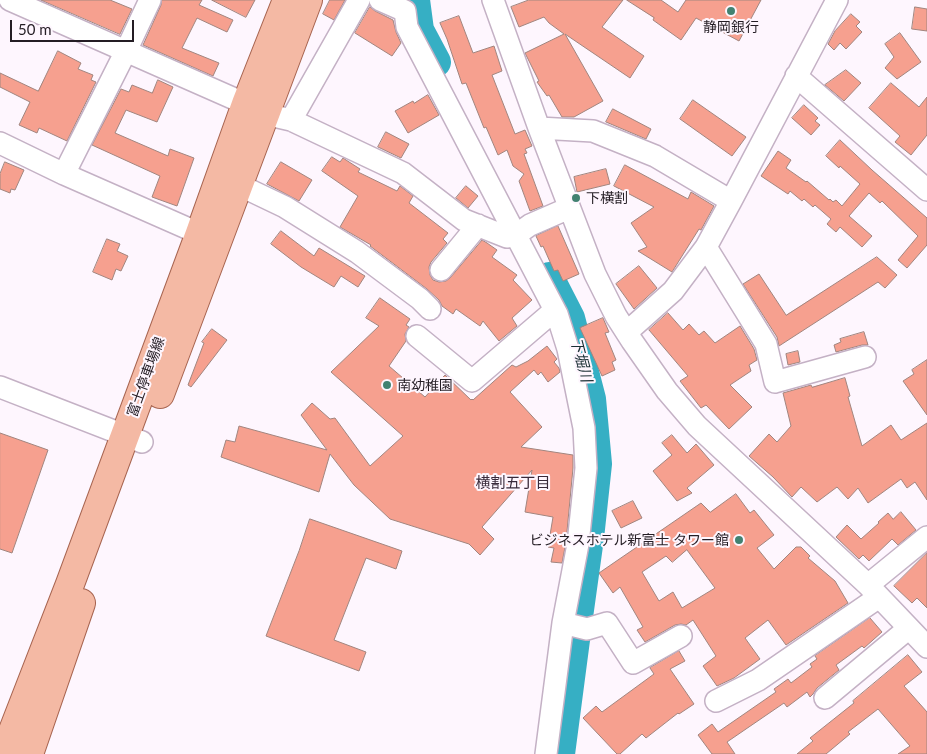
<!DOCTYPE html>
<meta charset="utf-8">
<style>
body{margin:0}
#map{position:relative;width:927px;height:754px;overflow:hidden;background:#fef6fe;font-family:Lato,sans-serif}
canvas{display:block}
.scale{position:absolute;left:10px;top:20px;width:124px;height:22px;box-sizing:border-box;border:2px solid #241d24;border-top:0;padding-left:6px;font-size:15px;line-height:18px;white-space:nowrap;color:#241d24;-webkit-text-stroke:4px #fef6fe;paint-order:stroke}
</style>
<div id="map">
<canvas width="927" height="754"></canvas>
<div class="scale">50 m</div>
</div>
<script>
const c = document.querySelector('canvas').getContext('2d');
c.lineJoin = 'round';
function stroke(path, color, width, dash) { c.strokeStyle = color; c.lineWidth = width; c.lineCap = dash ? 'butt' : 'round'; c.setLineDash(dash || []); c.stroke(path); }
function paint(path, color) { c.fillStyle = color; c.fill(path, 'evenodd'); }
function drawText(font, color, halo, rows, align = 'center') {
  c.font = font + ' Lato,"Noto Sans JP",sans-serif'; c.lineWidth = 4; c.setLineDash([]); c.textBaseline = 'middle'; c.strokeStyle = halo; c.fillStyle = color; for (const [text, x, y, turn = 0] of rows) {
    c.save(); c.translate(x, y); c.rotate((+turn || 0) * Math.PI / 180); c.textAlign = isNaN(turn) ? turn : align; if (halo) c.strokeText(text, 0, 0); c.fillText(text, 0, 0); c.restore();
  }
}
stroke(new Path2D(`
 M415 0 419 30 436 62
 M549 277 570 318 591 399 597 464 589 538 578 617 560 754`), '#36afc4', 30);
const building = new Path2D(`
 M41 0H110L132 9 120 34Z
 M162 0H202L199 5 233 20 227 32 197 18 182 48 219 63 213 76 143 45 161 5Z
 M212 0H255L246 17Z
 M330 0H345L334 20 323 14Z
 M529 0H623L602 27 644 56 630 78 565 34 603 101 574 117H562L549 95 547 96 537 82 539 81 525 53 564 34 549 23 544 17 519 27 511 7Z
 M627 0H661L678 12 686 0H761L739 41 696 18 681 40 653 20 654 18Z
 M370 7 375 11 393 20 396 32 401 43 392 56 355 33Z
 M915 7 927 9V31L912 29Z
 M851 14 860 22 856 26 862 32 846 49 840 43 834 50 828 44 835 31Z
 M459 16 473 53 494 46 502 71 492 75 515 134 525 130 532 146 525 149 527 153 524 154 543 206 530 211 519 181 524 174 513 166 507 150 498 155 486 127 484 128 466 83 462 84 447 39 440 23Z
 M900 33 921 62 897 79 885 68 894 57 885 44Z
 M58 51 81 63 78 69 93 75 91 80 96 82 67 141 39 128 37 133 19 125 30 102 0 87V73L38 91Z
 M846 70 861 83 844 101 825 85Z
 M158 80 173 87 157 122 126 110 115 133 168 156 170 149 194 158 177 206 152 197 160 176 92 145 121 89 129 92 132 85 152 93Z
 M891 83 919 107 927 97V135L911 155 895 142 900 136 869 108Z
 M428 95 439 115 408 133 395 111 413 101 414 103Z
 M693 100 746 137 732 156 680 119Z
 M804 105 818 118 815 121 820 125 811 135 792 118Z
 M613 109 651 129 646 139 606 122Z
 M386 132 409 144 401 158 378 147Z
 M840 140 872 170 927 218V245L907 268 898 260 918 236 882 201 880 203 869 193 849 216 872 236 862 247 840 227 836 232 827 224 831 219 815 205 813 207 804 199 802 201 790 191 788 194 761 176 778 151 791 160 786 168 806 182 807 181 829 200 830 199 833 202 836 200 842 206 860 184 840 166 839 168 826 156Z
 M332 157 340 162 343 158 346 160 360 169 358 172 397 191 400 186 413 196 409 203 448 233 443 239 447 243 431 262 429 267 430 275 433 280 439 282 446 281 450 278 482 240 487 243 497 250 492 257 517 275 513 280 532 300 512 318 517 326 499 341 483 321 480 326 456 309 453 314 442 306 439 300 427 289 370 246 371 245 340 227 358 196 322 171Z
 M5 162 24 170 15 190 11 189 10 193 0 189V174Z
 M281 162 312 180 299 201 267 184Z
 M625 165 688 199 691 192 714 206 701 230 699 229 672 272 638 251 647 247 631 223 654 207 614 186Z
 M606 169 610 184 577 192 574 177Z
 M466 186 478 196 468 208 456 198Z
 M558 226 579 274 563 281 558 270 554 271 543 246 541 247 536 236Z
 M281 231 314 256 319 248 365 276 358 287 341 276 334 287 301 267 271 244Z
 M107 239 120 244 117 251 128 256 121 271 116 269 112 280 93 272Z
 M877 257 897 275 885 288 878 282 779 346 777 337 743 284 759 274 786 315Z
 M639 266 657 288 634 309 616 284Z
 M380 298 410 319 406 325 409 327 405 334 406 341 389 366 425 397 445 375 471 400 472 399 473 400 512 365 516 367 528 361 547 346 557 359 554 362 559 368 560 372 548 382 541 372 538 375 534 370 510 392 542 427 521 447 573 455V468L566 542 562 563 551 562 554 548 548 547 553 517 525 512 532 470 482 527 494 539 480 555 469 544 390 519 354 485 330 454 319 492 221 457 226 440 235 442 239 426 327 450 301 415 312 403 330 419 335 418 370 466 403 436 331 372 379 326 366 318Z
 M668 313 683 330 689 324 699 335 704 331 715 343 740 326 754 349 757 360 749 365 751 371 730 385 752 407 729 429 706 405 701 408 680 381 688 376 649 330Z
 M603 318 609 332 605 333 616 360 612 362 615 370 602 376 580 328Z
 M212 329 227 340 191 387 188 385 204 343 202 342Z
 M864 332 868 345H862L836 352 834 345 841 342 840 339Z
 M798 351 800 362 788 365 786 354Z
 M927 360V415L903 381 914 374 912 370Z
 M845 378 850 396 848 397 862 446 891 425 901 440 927 423V500L915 482 907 488 901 479 868 503 858 488 848 499 837 487 817 502 801 487 792 497 773 477 749 456 769 434 777 442 791 426 783 393 811 385 812 387Z
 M0 433 48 450 12 553 0 549Z
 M672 435 687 453 696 444 714 465 687 488 692 493 677 501 653 471 672 455 662 443Z
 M736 494 750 513 754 510 774 535 757 548 774 569 796 547H801L810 556 808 558 835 581 848 603 786 645 768 620 745 638 760 659 734 678 717 686 703 666 716 656 693 620 686 625 681 624 675 625 645 642 637 630 643 627 620 587 613 593 599 573 701 503 710 512ZM687 550 715 588 682 608 673 592 659 601 642 572 666 556 672 562Z
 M633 501 642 518 621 528 612 511Z
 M901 512 916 530 898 545 892 539 869 561 863 555 859 559 836 537 847 525 861 539 879 523 878 522 888 513 893 519Z
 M310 519 402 551 396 569 366 558 334 640 366 652 359 671 266 636 299 551Z
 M927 553V608L917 598 912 603 894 586Z
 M870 618 882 632 864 648 862 646 836 665 839 670 817 688 813 694 810 697 807 692 787 707 784 703 727 742 735 754H712L698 735 712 724 718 732 776 692 774 689 788 679 791 683 812 667 810 664 817 659 815 656Z
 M679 651 685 661 670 669 694 704 679 714 678 713 646 738 642 734 620 754H617L583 718 596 706 602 712 654 674 650 668Z
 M908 655 922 672 904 686 927 712V754H898L910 746 878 709 848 732 850 734 826 754H797L813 741 810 738 854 703 853 701Z`);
paint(building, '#f6a08f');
stroke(building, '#a1857f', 1);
const minor = new Path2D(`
 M10 0 246 104 265 114 291 120 403 173 464 220 507 237 516 235 530 225 569 208
 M380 0 405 11 407 27 557 314 568 349 584 428 586 468 578 544 563 623 546 754
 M493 0 539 128 595 274 616 316 632 341 667 391 697 426 868 585 927 647
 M796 76 927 190
 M291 120 359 0
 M539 128 593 131 655 156 731 201
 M0 143 64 174 214 240
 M64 174 126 51 150 0
 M239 185 285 207 357 252 420 299 430 309
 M706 247 766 344 775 382 865 357
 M441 270 478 225
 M627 332 673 291 706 247 731 201 837 0
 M417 336 472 381 555 310
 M0 387 142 442
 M868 585 927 537
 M563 623 587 629 607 623 633 663 681 636
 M825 698 909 628
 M716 701 758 680 879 597`);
const major = new Path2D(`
 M160 394 308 0
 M4 754 70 584 200 233 246 104 287 0
 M29 754 81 603`);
stroke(minor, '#c4b1c5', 24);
stroke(major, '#a76450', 30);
stroke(minor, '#fff', 21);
stroke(major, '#f4b9a4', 28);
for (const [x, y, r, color] of [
 [731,11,5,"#428271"],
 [576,198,5,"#428271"],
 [387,385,5,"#428271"],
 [739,540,5,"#428271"]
]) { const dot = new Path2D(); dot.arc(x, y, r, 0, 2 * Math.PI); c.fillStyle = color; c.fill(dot); stroke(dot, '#fef6fe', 2); }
drawText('14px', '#241d24', '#fef6fe', [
 ["静岡銀行",731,27,"center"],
 ["下横割",586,198],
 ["南幼稚園",397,385],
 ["ビジネスホテル新富士 タワー館",729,540,"right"]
], 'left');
drawText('14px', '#241d24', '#fef6fe', [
 ["富士停車場線",146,377,-70]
]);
drawText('italic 15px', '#1a2e33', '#fef6fe', [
 ["下堀川",581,360,75]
]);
drawText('15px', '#392a3a', '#fef6fe', [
 ["横割五丁目",513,483]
]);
</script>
